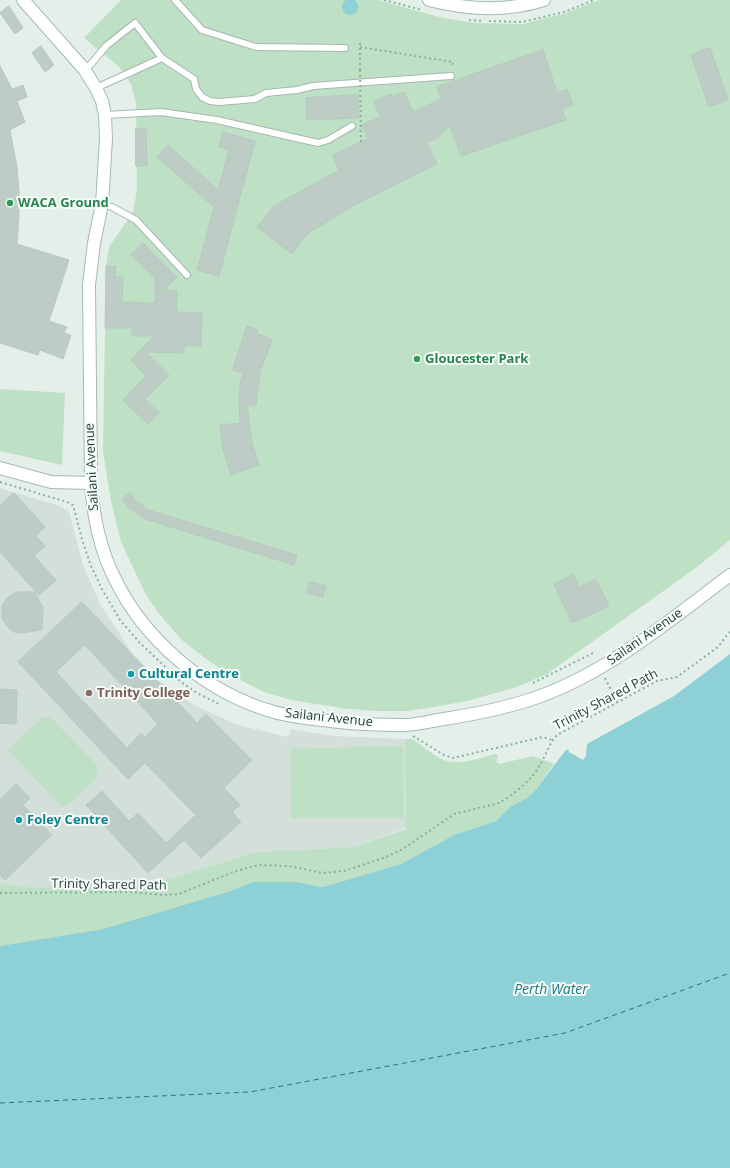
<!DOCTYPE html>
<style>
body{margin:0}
canvas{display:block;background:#e5efea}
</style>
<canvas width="730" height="1168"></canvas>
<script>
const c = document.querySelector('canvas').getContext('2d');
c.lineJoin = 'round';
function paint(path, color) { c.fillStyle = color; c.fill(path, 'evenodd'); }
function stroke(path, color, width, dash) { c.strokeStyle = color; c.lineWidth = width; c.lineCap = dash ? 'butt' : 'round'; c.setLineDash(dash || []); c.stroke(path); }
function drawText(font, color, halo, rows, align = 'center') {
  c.font = font + ' "Open Sans",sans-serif'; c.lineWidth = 4; c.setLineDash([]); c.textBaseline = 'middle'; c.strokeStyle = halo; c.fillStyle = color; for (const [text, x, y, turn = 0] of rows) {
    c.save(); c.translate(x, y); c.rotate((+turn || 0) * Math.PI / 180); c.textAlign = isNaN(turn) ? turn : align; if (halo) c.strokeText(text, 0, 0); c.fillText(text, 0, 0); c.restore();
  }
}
paint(new Path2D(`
 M0 488 60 506 69 512 83 565 100 604 132 653 161 682 194 705 238 725 288 737 291 729 333 736 405 739 406 828 354 847 257 852 158 882 37 888 0 884Z`), '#d3dfd9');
paint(new Path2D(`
 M121 0H378L443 18 475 23 522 24 563 14 599 0H730V540L697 567 547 674 517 687 467 701 434 707 407 711H377L348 709 291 700 264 692 225 672 205 658 183 641 160 615 146 595 121 542 111 501 103 452 106 266 109 247 133 212 137 190 136 103 131 84 119 67 84 38Z
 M0 389 65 393 62 465 0 451Z
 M43 717 51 718 97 765 98 776 73 800 62 807 8 750Z
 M405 739H411L415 741C425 747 433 756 444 760 459 766 480 758 495 754L498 756 496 761 499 764 533 756 554 764 534 792 527 798 510 807 496 821 454 835 401 864 323 887 296 882H253L227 892 103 929 0 946V884L37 888 158 882 257 852 354 847 406 829Z
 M403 746V818H291L290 749Z`), '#bee0c4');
paint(new Path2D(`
 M342 7a8 8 0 1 1 16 0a8 8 0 1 1-16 0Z
 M730 654V1168H0V946L103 929 227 892 253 882H296L323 887 401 864 454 835 496 821 510 807 527 798 534 792 565 751 568 749 569 752 583 760 586 756 587 744 674 696Z`), '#8dd0d5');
stroke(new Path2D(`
 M0 1103 250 1092 565 1033 730 973`), '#1b7980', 1, [5, 4]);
const building = new Path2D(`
 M9 6 23 28 15 34 0 13Z
 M41 46 54 65 45 72 32 53Z
 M710 48 728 100 709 107 691 55Z
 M543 50 557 93 567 89 573 105 562 109 566 120 461 156 450 126 436 139 427 142 437 164 356 204 307 234 292 254 257 227 274 206 339 170 333 155 368 139 362 125 380 117 374 101 391 94 392 97 404 92 413 112 441 99 437 87Z
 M0 66 12 89 23 85 27 97 17 101 25 122 10 130 17 167 19 190V216L17 244 69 260 49 321 67 327 64 333 71 335 63 359 40 350 38 355 0 343Z
 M358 95 359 118 307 120 306 98Z
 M136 129H146L147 166H136Z
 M223 132 255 141 219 276 197 270 214 207 157 157 168 145 218 190 229 150 219 147Z
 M143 243 177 277 164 290 177 291V312L202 313 201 346H184V353L146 352 169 375 145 399 159 413 148 424 123 400 146 376 131 360 154 336H132V328H105L106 266H116L115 277H123L122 302 155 303V278L131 255Z
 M247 326 258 330 257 333 272 340 260 372 256 405H247L252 443 259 465 231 475 223 450 220 425 240 423 239 396 240 385 243 373 233 370Z
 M14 493 45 527 36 536 45 546 34 556 56 580 39 595 0 552V506Z
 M130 493 135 500 148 510 297 555 294 565 145 519 128 507 122 499Z
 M574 575 579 587 596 579 609 606 572 623 554 584Z
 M310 582 326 586 323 597 307 593Z
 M16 592H35L43 608 42 630 21 633 14 632 7 626 2 618V606L7 598Z
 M82 602 197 723 206 714 252 760 224 788 240 805 232 812 241 822 201 858 184 840 148 873 86 805 102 791 129 821 138 813 166 843 196 815 145 763 128 779 18 662ZM85 645 158 724 145 737 141 733 127 748 56 672Z
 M0 689 17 690 16 724 0 723Z
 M16 784 30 798 23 805 52 835 5 880 0 875V800Z`);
paint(building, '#bdcdc5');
stroke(building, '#b7c9c0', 1);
const lane = new Path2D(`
 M175 0 202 30 256 47 345 48
 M84 69 91 64 106 46 135 23 162 58 194 79 196 89 202 97 210 101 219 102 255 99 266 93 297 90 313 86 451 76
 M96 88 162 58
 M105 115 161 112 217 120 318 143 328 140 352 126
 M102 204 112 207 136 220 187 275`);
const street = new Path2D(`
 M0 468 51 482 91 483`);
const secondary = new Path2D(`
 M23 0 84 69 96 88 102 101 105 115 106 139 102 204 94 243 89 285 91 483C93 514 100 549 114 577 144 640 206 693 274 712 292 717 312 719 330 721 354 724 379 725 403 725 416 725 430 721 444 719 476 714 507 708 538 697 610 671 670 620 730 575
 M429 0C469 10 505 12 544 0`);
stroke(lane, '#a7b8b1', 8);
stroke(street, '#a7b8b1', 14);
stroke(secondary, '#a3bbb1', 14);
stroke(new Path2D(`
 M384 0 422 10
 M469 20 483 21
 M489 21 522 22 564 12 594 0
 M360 47 453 62 452 67
 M360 70V43
 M0 482 67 502 73 505 82 539 91 566 102 589 120 620 139 642 181 682 197 693 219 704
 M605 678 617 702
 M533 683 593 653
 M413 736 444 755 453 758 543 737 552 740
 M0 893 131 892 162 895 179 894 233 872 258 865 289 866 323 873 344 871 386 857 403 849 454 814 499 803C514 794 532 780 540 765 546 755 549 744 557 735L657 681 677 677 718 647 727 635 730 632`), '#85b3a0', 2, [2, 3]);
stroke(lane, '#fff', 6);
stroke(street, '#fff', 12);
stroke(secondary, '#fff', 12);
stroke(new Path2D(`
 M360 70 361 142`), '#85b3a0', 2, [2, 3]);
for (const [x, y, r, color] of [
 [10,203,4,"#2e9e5b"],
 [417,359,4,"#2e9e5b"],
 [131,674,4,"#0f9aa8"],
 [89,693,4,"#8d6e63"],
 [19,820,4,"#0f9aa8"]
]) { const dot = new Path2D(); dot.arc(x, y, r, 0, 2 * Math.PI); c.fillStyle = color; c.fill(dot); stroke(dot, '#f6fbf8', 1.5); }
drawText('bold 13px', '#27864d', '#f6fbf8', [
 ["WACA Ground",18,203],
 ["Gloucester Park",425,359]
], 'left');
drawText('13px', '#234237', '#f6fbf8', [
 ["Sailani Avenue",92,467,-93],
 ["Sailani Avenue",645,637,-35],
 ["Trinity Shared Path",606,700,-28],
 ["Sailani Avenue",329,718,6],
 ["Trinity Shared Path",109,885,1]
]);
drawText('bold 13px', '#0d838f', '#f6fbf8', [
 ["Cultural Centre",139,674],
 ["Foley Centre",27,820]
], 'left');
drawText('bold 13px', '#785e54', '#f6fbf8', [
 ["Trinity College",97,693]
], 'left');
drawText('italic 14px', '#1b7980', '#f6fbf8', [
 ["Perth Water",551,990]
]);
</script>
